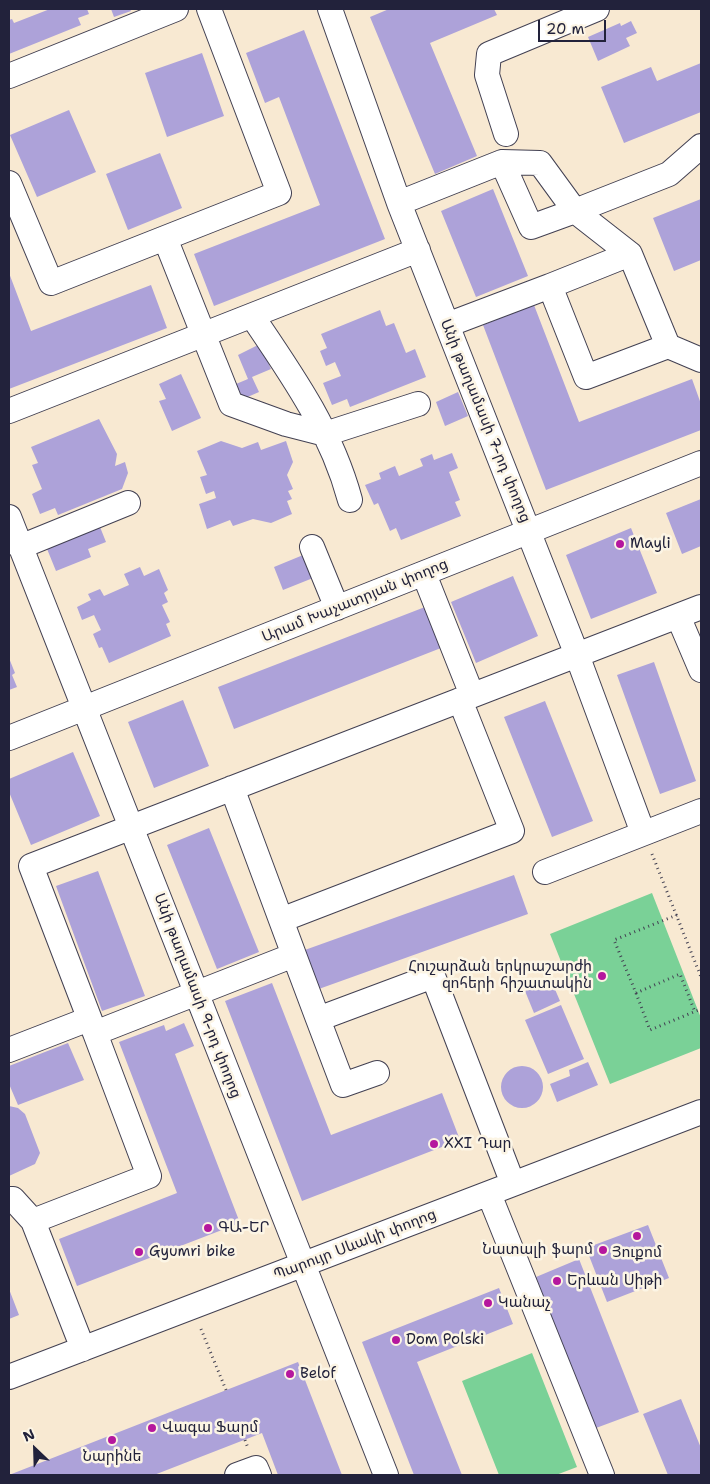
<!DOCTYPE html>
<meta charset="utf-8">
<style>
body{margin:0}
#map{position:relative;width:710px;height:1484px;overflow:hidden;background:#f8e9d2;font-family:"Shantell Sans",sans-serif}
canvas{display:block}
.frame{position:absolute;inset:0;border:10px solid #22223b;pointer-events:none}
.north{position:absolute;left:10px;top:1424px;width:50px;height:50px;-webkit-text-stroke:4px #fcf5e5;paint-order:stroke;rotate:336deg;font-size:14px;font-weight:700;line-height:20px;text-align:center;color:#22223b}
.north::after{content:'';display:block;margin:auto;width:18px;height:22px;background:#22223b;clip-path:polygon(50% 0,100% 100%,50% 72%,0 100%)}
.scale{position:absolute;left:538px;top:20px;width:68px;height:22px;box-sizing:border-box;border:2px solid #22223b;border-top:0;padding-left:6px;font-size:15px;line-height:18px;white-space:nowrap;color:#22223b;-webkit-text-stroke:4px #fcf5e5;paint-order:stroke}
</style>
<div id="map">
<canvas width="710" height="1484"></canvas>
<div class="frame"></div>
<div class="north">N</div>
<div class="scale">20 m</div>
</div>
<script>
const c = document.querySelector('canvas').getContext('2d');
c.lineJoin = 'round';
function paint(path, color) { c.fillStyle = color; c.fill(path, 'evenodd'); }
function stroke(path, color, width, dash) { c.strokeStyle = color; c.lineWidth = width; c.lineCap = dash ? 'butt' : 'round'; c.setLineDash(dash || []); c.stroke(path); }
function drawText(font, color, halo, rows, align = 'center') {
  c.font = font + ' "Shantell Sans","Noto Sans Armenian",sans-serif'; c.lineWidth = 5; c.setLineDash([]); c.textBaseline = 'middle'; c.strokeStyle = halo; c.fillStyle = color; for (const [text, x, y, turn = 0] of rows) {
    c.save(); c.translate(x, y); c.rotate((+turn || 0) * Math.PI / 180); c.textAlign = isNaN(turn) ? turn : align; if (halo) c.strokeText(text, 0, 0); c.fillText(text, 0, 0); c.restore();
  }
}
paint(new Path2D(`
 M652 893 701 1018V1048L610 1084 550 934Z
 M532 1353 577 1467 556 1475H499L462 1381Z`), '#7ad197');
paint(new Path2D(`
 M50 9H87L89 14 78 18 81 25 9 54V20L12 19 14 23Z
 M111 9H130L131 11 114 17Z
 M389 9H494L497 15 430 43 477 156 435 174 370 17Z
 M631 21 637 33 626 38 630 46 598 61 588 37 620 23 621 26Z
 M304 30 385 239 214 306 194 254 320 205 279 97 265 103 246 53Z
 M202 53 224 116 167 137 145 73Z
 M701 63V112L624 143 601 87 651 67 657 81Z
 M69 110 96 172 37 197 10 135Z
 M160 153 182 208 128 230 106 174Z
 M493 189 528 276 476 297 441 211Z
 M701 199V260L674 271 653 218Z
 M9 273 31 331 151 285 167 328 9 389Z
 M534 305 579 422 692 379 701 404V430L546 490 483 325Z
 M380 310 386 326 394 323 406 353 415 349 426 377 350 407 347 399 332 405 323 383 341 376 335 362 326 366 320 351 327 348 321 334Z
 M260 344 271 369 252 377 259 392 243 399 236 384 248 379 238 355Z
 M181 374 201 418 172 431 159 401 166 399 159 384Z
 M458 392 468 416 445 426 436 402Z
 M99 419 117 454 115 466 125 462 128 473 122 489 58 515 55 508 40 514 32 494 42 489 32 465 38 463 31 447Z
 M221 441 242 448 258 442 261 450 286 441 293 462 287 475 293 489 288 491 292 499 287 501 292 514 271 523 253 519 233 526 230 520 207 529 199 504 216 498 214 491 206 494 200 477 207 475 197 451Z
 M452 453 458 468 449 472 460 500 455 502 461 516 401 540 396 528 390 531 378 503 374 505 365 485 381 479 379 473 395 466 399 476 423 466 420 459 432 454 434 460Z
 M701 499V546L682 554 666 513Z
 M98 522 106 542 88 549 91 557 56 571 45 544Z
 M631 528 657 593 591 619 566 555Z
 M308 553 318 576 283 590 274 567Z
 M140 567 144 576 159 569 168 590 164 593 168 602 162 605 170 622 166 624 171 636 109 663 102 647 99 648 93 634 101 630 94 615 82 620 77 607 91 600 88 594 100 589 104 596 129 585 124 574Z
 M513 576 538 636 476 663 451 602Z
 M425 607 441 648 234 729 218 687Z
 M9 658 15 673 12 675 17 687 9 690Z
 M654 662 696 781 660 794 617 675Z
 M183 700 209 766 154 788 128 722Z
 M545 701 593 821 552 837 504 717Z
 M73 752 100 816 31 845 9 792V779Z
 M209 828 259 952 217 969 167 845Z
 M98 871 145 996 102 1011 56 886Z
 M514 875 528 914 316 990 302 951Z
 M551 980 560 1001 534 1013 525 991Z
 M272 983 331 1135 442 1093 460 1140 302 1201 225 1001Z
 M561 1005 584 1059 548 1074 525 1020Z
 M184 1023 194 1046 175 1054 240 1223 77 1286 59 1239 177 1193 119 1042 164 1025 166 1031Z
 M68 1043 84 1080 18 1105 9 1084V1066Z
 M588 1062 598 1085 557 1102 550 1084 570 1076 569 1070Z
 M501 1087a21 21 0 1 1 42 0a21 21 0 1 1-42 0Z
 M9 1106 18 1108 25 1114 40 1153 35 1164 9 1176Z
 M648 1225 669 1278 607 1302 586 1248Z
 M579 1259 639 1412 596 1428 536 1277Z
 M499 1288 513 1324 417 1362 462 1475H414L362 1342Z
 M9 1289 19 1315 9 1319Z
 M298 1362 342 1475H278L262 1433 154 1475H9Z
 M681 1399 701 1448V1475H668L643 1414Z`), '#ada2d9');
const minor = new Path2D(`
 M330 9 399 203 577 655 643 833
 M9 76 176 9
 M506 134 487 75 489 54 597 9
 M502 162 531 227 575 211 630 254 668 346 701 360
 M9 183 51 283 279 193 209 9
 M399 203 502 162 540 163 575 211 669 174 701 146
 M165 238 231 404 286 424 325 434 418 404
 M550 286 630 254
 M252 316C292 375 331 430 350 500
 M447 325 550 286 586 377 668 346
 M9 411 418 250
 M9 517 386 1475
 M20 547 128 503
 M312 547 337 608
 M424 574 472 695
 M678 616 701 670
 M9 738 701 463
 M545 872 701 811
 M281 920 512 831 460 700
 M294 955 318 1019 433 976 513 1184
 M318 1019 343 1085 377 1073
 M95 1033 31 866 701 607
 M9 1050 89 1019
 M489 1194 602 1475
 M9 1199H13L33 1221
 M83 1349 33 1221 149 1176 95 1033 294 955 232 788
 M9 1377 701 1112
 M237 1475 256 1468 259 1475`);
stroke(minor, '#424052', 26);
stroke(new Path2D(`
 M652 854 701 977
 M677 915 614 940 636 993 680 974 695 1012
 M636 993 650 1030 701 1009
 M201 1329 226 1390
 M245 1440 248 1448`), '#424052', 3, [1, 4]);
stroke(minor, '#fff', 24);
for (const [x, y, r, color] of [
 [620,544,5,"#b5179e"],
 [602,976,5,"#b5179e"],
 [434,1144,5,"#b5179e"],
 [208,1228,5,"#b5179e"],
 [637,1236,5,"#b5179e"],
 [603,1250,5,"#b5179e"],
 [139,1252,5,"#b5179e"],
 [557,1281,5,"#b5179e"],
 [488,1303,5,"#b5179e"],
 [396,1340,5,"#b5179e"],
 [290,1374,5,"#b5179e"],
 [152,1428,5,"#b5179e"],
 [112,1440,5,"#b5179e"]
]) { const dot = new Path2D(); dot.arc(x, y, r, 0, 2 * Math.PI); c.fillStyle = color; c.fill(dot); stroke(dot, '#fcf5e5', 2); }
drawText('15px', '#22223b', '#fcf5e5', [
 ["Անի թաղամասի 7-րդ փողոց",485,421,68],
 ["Արամ Խաչատրյան փողոց",355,601,-22],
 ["Անի թաղամասի 9-րդ փողոց",197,996,69],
 ["Պարույր Սևակի փողոց",355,1245,-21]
]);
drawText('15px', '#22223b', '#fcf5e5', [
 ["Mayli",630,544],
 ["Հուշարձան երկրաշարժի",592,967,"right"],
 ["զոհերի հիշատակին",592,984,"right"],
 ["XXI Դար",444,1144],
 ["ԳԱ-ԵՐ",218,1228],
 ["Նատալի ֆարմ",593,1250,"right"],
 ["Gyumri bike",149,1252],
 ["Յուքոմ",637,1253,"center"],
 ["Երևան Սիթի",567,1281],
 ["Կանաչ",498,1303],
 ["Dom Polski",406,1340],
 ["Belof",300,1374],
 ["Վագա Ֆարմ",162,1428],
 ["Նարինե",112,1457,"center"]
], 'left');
</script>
